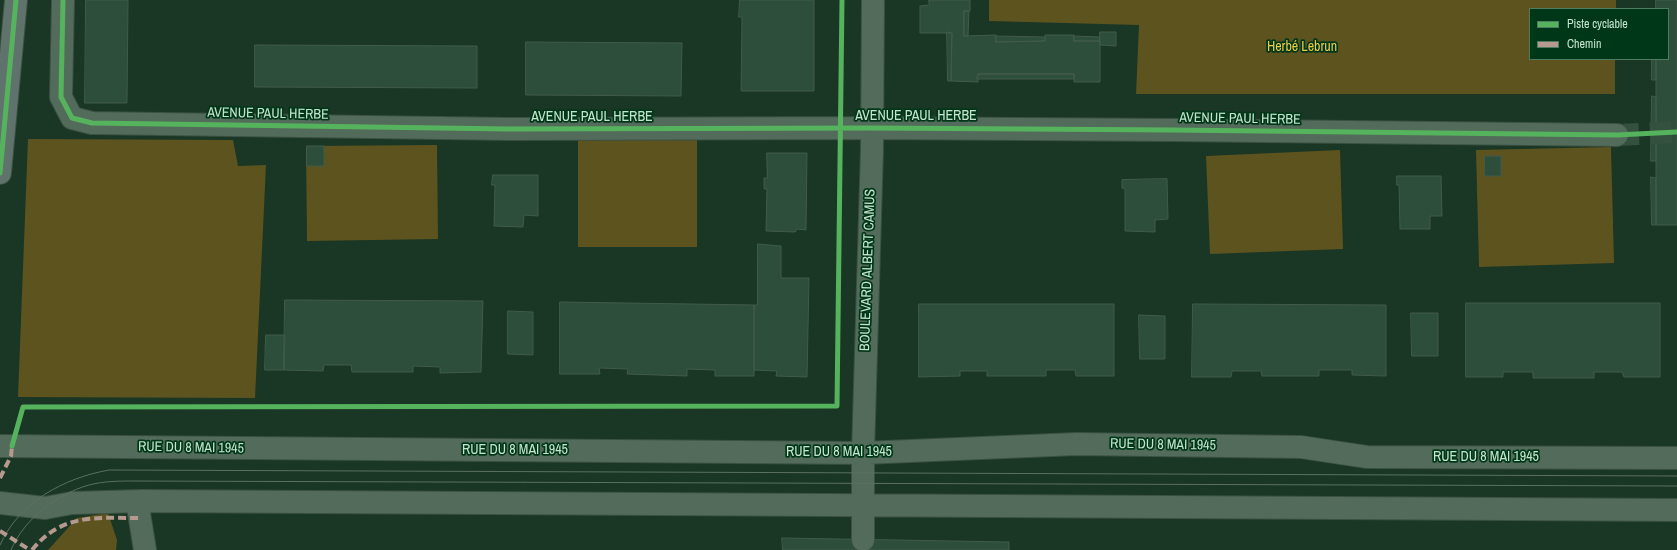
<!DOCTYPE html>
<meta charset="utf-8">
<style>
body{margin:0}
#map{position:relative;width:1677px;height:550px;overflow:hidden;background:#1a3625;font-family:"Archivo Narrow",sans-serif}
canvas{display:block}
.legend{position:absolute;left:1529px;top:8px;width:140px;height:52px;box-sizing:border-box;background:#003719;border:1px solid #4e7c61;margin:0;padding:5px 7px;list-style:none;font-size:12px;color:#c4e4cc}
.legend li{display:flex;align-items:center;gap:8px;height:20px}
.legend b{width:20px;border:1px solid #4e7c61}
</style>
<div id="map">
<canvas width="1677" height="550"></canvas>
<ul class="legend">
<li><b style="height:5px;background:#56b35d"></b>Piste cyclable</li>
<li><b style="height:5px;background:#b69a8f"></b>Chemin</li>
</ul>
</div>
<script>
const c = document.querySelector('canvas').getContext('2d');
c.lineJoin = 'round';
function paint(path, color) { c.fillStyle = color; c.fill(path, 'evenodd'); }
function stroke(path, color, width, dash) { c.strokeStyle = color; c.lineWidth = width; c.lineCap = dash ? 'butt' : 'round'; c.setLineDash(dash || []); c.stroke(path); }
function drawText(font, color, halo, rows, align = 'center') {
  c.font = font + ' "Archivo Narrow",sans-serif'; c.lineWidth = 3.5; c.setLineDash([]); c.textBaseline = 'middle'; c.strokeStyle = halo; c.fillStyle = color; for (const [text, x, y, turn = 0] of rows) {
    c.save(); c.translate(x, y); c.rotate((+turn || 0) * Math.PI / 180); c.textAlign = isNaN(turn) ? turn : align; if (halo) c.strokeText(text, 0, 0); c.fillText(text, 0, 0); c.restore();
  }
}
paint(new Path2D(`
 M989 0H1616V9H1530V59H1615V94H1136L1139 25 989 21Z
 M697 136V247H578V137Z
 M28 139 233 140 238 166 266 165 255 398 18 397Z
 M437 145 438 239 307 241 306 146Z
 M1611 147 1614 263 1479 267 1476 150Z
 M1340 150 1343 249 1210 254 1206 156Z
 M108 513 117 540 116 550H48L77 518Z`), '#5d531f');
const building = new Path2D(`
 M86 0H128L127 103H85Z
 M740 0H814V91H741L742 17H739Z
 M929 0H970V11H964V36L996 35V42L1045 41V35H1074V41H1100V82H1074V74H978V82L951 81 952 33H920V6L929 5Z
 M1656 0H1677V225H1656V59H1668V9H1656Z
 M964 11H969L968 36H964Z
 M947 32 952 33 951 81H948Z
 M1100 32H1116V46L1100 45Z
 M996 36 1045 37V41L996 42Z
 M1074 36 1100 37V41H1074Z
 M526 42 682 43 681 96 526 95Z
 M255 45 477 46V88L255 87Z
 M1652 59H1656V80H1652Z
 M978 74H1074V79H977Z
 M1652 96 1656 97V161H1651Z
 M307 146H324V166H307Z
 M767 153H807L806 230 797 229 795 232 766 231 767 189H764V178H767Z
 M1485 156H1501V176H1485Z
 M493 175H538V216L524 215 523 227 494 226 495 185H492Z
 M1397 176H1441L1442 216H1430V229H1400L1399 185H1397Z
 M1651 177 1656 178V225H1652Z
 M1167 179 1168 219 1155 220V232L1125 231V189L1122 188V180Z
 M758 244 781 246V278H809L807 377 776 376 777 371 754 370V305H757Z
 M285 300 483 301 481 372 440 373V367L413 366V372H352L351 365H324L323 371 284 370Z
 M560 302 754 305V376H715V370L687 369V376L627 374 628 369 599 368 600 374H560Z
 M1466 303H1660V377H1624L1622 372H1594V378H1533V372H1503V377H1466Z
 M919 304H1114V376H1076L1075 370H1046V376H987V371H960V376L919 377Z
 M1193 304 1386 305V376L1352 375V370H1319V376H1262L1261 371H1232L1231 377H1192Z
 M508 311 533 312V355L508 354Z
 M1411 313H1438V356H1412Z
 M1139 315 1165 316V359H1140Z
 M266 335H285L284 370H265Z
 M782 538 1009 542V550H783Z`);
paint(building, '#2c4e3b');
stroke(building, '#425b4a', 1);
stroke(new Path2D(`
 M1617 135 1677 132`), '#34503e', 22, [22, 11]);
const street = new Path2D(`
 M63 0 61 97 72 118 92 123 509 129 872 128 1172 130 1617 135
 M0 446 863 453 1076 444 1301 447 1367 457 1677 458
 M142 501 139 513 145 550
 M0 503 45 508 72 503 142 501 1677 510
 M863 540V453L872 149 873 0`);
const primary = new Path2D(`
 M0 173 16 0`);
stroke(street, '#3a5142', 24);
stroke(primary, '#3a5142', 24);
stroke(street, '#536b5b', 22);
stroke(primary, '#5f726c', 22);
stroke(new Path2D(`
 M0 545C19 502 64 478 109 470L1677 476
 M11 550C24 519 57 494 89 485 104 481 120 481 135 481L1677 486`), '#5b7163', 1);
stroke(new Path2D(`
 M0 478 11 456 12 446
 M0 531 30 550
 M32 550C62 513 96 518 140 518`), '#b69a8f', 4, [8, 4]);
stroke(new Path2D(`
 M63 0 61 97 72 118 92 123 509 129 872 128 1172 130 1617 135 1677 132
 M0 173 16 0
 M12 446 23 407 837 406 842 0`), '#56b35d', 5);
drawText('14px', '#eeca49', '#003719', [
 ["Herbé Lebrun",1302,47]
]);
drawText('14px', '#c4e4cc', '#003719', [
 ["AVENUE PAUL HERBE",268,114,1],
 ["AVENUE PAUL HERBE",916,116],
 ["AVENUE PAUL HERBE",592,117],
 ["AVENUE PAUL HERBE",1240,119,1],
 ["BOULEVARD ALBERT CAMUS",868,270,-88],
 ["RUE DU 8 MAI 1945",1163,445,1],
 ["RUE DU 8 MAI 1945",191,448,1],
 ["RUE DU 8 MAI 1945",515,450],
 ["RUE DU 8 MAI 1945",839,452],
 ["RUE DU 8 MAI 1945",1486,457]
]);
</script>
